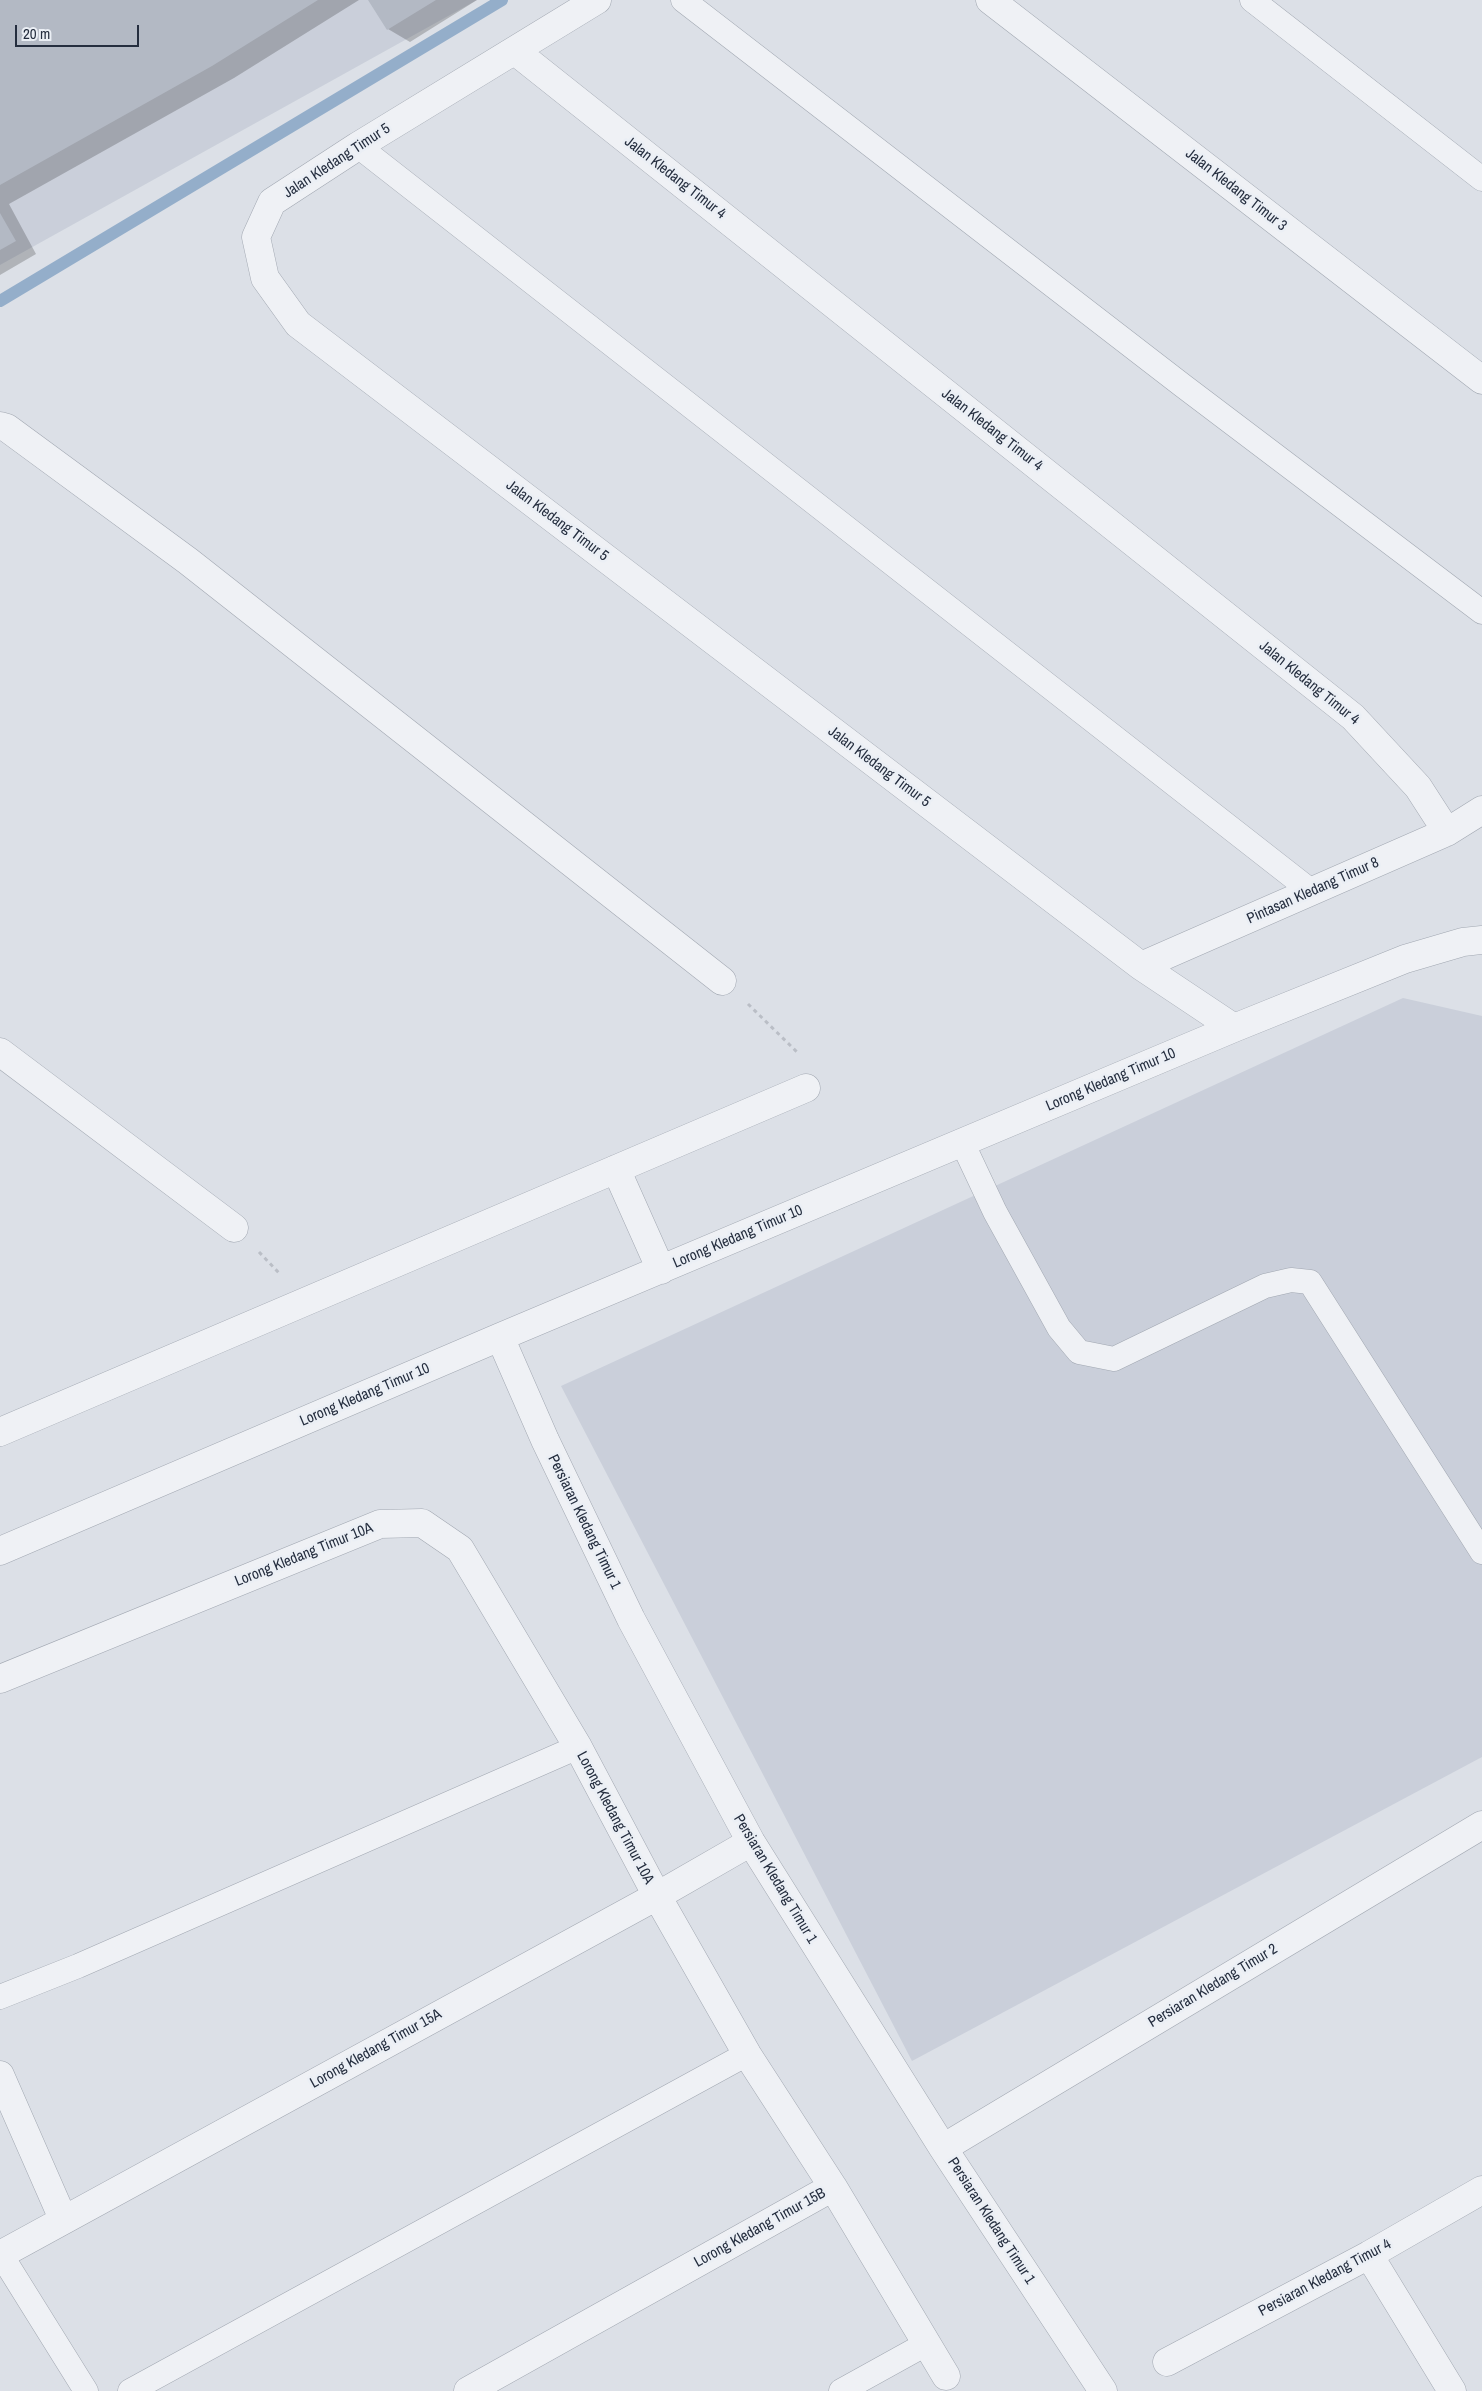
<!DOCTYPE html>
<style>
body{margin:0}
#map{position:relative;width:1482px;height:2391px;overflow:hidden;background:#dce0e7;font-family:"Archivo Narrow",sans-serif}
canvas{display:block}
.scale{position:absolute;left:15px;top:25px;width:124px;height:22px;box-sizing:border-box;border:2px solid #252e3f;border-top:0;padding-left:6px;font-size:15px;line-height:18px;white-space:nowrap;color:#252e3f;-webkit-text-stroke:4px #ebeff5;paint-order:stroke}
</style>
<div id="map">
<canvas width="1482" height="2391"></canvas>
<div class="scale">20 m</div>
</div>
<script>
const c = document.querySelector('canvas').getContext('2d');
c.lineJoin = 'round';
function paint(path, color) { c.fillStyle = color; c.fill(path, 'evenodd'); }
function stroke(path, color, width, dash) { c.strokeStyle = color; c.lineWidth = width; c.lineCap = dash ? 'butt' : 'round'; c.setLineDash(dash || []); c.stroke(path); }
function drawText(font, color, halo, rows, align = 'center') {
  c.font = font + ' "Archivo Narrow",sans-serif'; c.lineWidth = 5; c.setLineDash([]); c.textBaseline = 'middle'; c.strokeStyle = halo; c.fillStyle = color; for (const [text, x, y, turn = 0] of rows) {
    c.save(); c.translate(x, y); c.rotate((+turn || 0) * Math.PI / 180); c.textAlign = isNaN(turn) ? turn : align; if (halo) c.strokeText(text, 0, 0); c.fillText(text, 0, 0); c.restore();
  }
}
paint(new Path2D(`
 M0 0H477L0 265Z
 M1403 998 1482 1016V1757L912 2061 561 1386Z`), '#cacfda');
paint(new Path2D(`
 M0 0H359L234 78 9 204 36 254 0 275Z
 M369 0H477L410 42 388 29Z`), '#0003');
stroke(new Path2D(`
 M0 301 502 0`), '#94aeca', 12);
paint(new Path2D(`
 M0 0H318L212 66 0 185Z
 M368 0H436L387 30Z
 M0 213 16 241 0 250Z`), '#b3b9c4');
const lane = new Path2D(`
 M683 0 1182 385 1482 612
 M1252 0 1482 179
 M358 146 1311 891
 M962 1142 995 1212 1059 1328 1079 1352 1114 1359 1265 1286 1291 1280 1310 1282 1482 1552
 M0 1997 78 1966 578 1747
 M0 2253 86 2391
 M130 2391 747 2054
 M841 2391 926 2344`);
const street = new Path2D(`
 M597 0 358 146 272 202 256 237 265 278 298 324 1141 966 1234 1028
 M990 0 1482 380
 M515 51 1353 717 1418 787 1447 832
 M0 426 7 428 188 561 722 981
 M1141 966 1447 832 1482 810
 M0 1052 234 1228
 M616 1169 661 1270
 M500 1337 545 1440 631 1619 751 1842 943 2148 1103 2391
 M0 1432 806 1088
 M0 1551 500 1337 1234 1028 1405 959 1463 942 1482 940
 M0 1679 380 1524 422 1523 460 1549 578 1747 657 1896 747 2054 833 2187 468 2391
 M0 2075 63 2219
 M943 2148 1482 1825
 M833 2187 946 2376
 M0 2255 657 1896 751 1842
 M1369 2255 1452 2391
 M1167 2362 1369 2255 1482 2190`);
stroke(lane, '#a1a7b1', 25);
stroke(street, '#a1a7b1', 29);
stroke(new Path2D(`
 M748 1004 798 1053
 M259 1252 279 1273`), '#babec6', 3, [4, 4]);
stroke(lane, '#eff1f5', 24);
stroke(street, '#eff1f5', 28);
drawText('15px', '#252e3f', '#ebeff5', [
 ["Jalan Kledang Timur 5",337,161,-33],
 ["Jalan Kledang Timur 4",675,178,38],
 ["Jalan Kledang Timur 3",1236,190,38],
 ["Jalan Kledang Timur 4",992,430,38],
 ["Jalan Kledang Timur 5",557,521,37],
 ["Jalan Kledang Timur 4",1309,683,39],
 ["Jalan Kledang Timur 5",879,767,37],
 ["Pintasan Kledang Timur 8",1313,891,-24],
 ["Lorong Kledang Timur 10",1111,1080,-23],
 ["Lorong Kledang Timur 10",738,1237,-23],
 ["Lorong Kledang Timur 10",365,1395,-23],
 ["Persiaran Kledang Timur 1",584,1522,64],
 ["Lorong Kledang Timur 10A",304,1555,-22],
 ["Lorong Kledang Timur 10A",615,1818,62],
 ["Persiaran Kledang Timur 1",775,1879,59],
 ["Persiaran Kledang Timur 2",1213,1986,-31],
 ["Lorong Kledang Timur 15A",376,2049,-29],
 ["Persiaran Kledang Timur 1",991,2221,57],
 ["Lorong Kledang Timur 15B",760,2228,-29],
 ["Persiaran Kledang Timur 4",1325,2278,-28]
]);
</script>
